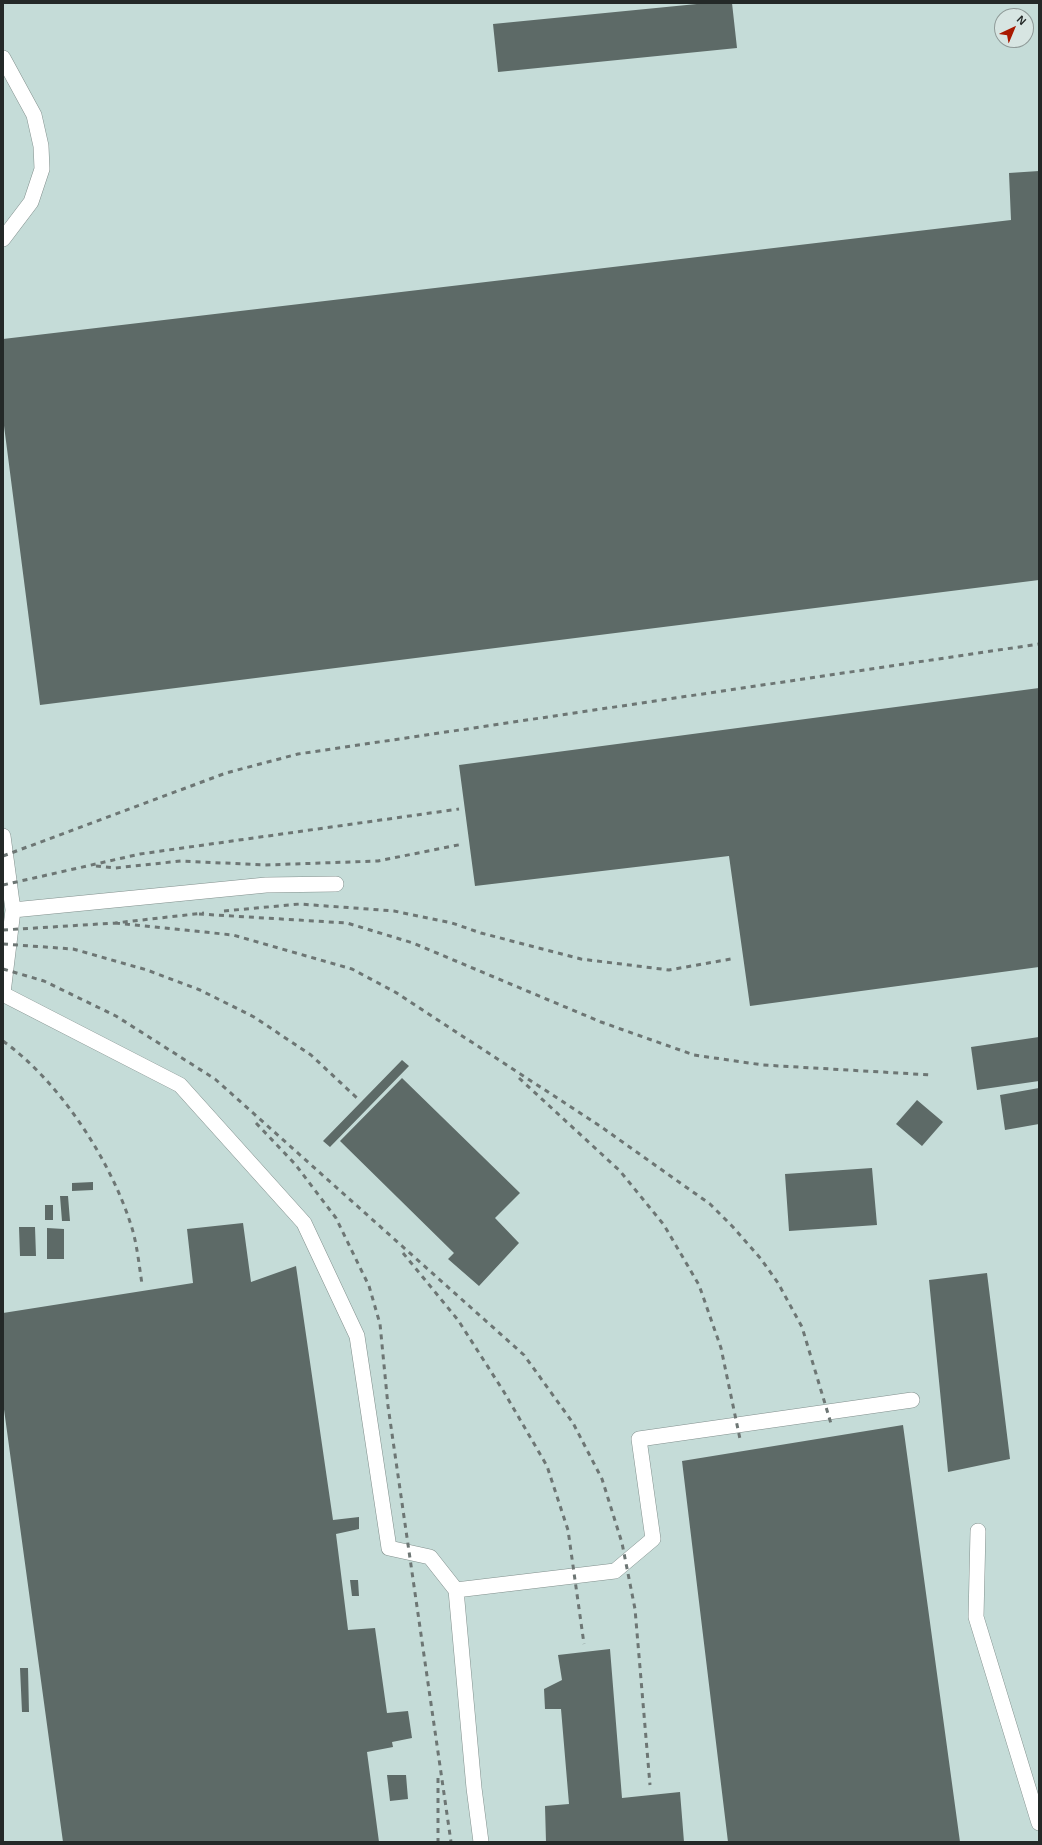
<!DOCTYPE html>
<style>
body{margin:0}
#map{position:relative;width:1042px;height:1845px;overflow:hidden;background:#d7e5e2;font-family:Arial,sans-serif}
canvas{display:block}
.frame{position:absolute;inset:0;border:4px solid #242928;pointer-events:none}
.north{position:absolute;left:994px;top:8px;width:40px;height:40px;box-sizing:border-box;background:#d7e5e2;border:1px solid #8f9a98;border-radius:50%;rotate:44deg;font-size:11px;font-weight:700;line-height:16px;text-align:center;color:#242928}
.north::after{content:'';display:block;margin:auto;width:14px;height:18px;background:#a91900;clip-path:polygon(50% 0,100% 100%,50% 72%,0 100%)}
</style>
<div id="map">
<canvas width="1042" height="1845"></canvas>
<div class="frame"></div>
<div class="north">N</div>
</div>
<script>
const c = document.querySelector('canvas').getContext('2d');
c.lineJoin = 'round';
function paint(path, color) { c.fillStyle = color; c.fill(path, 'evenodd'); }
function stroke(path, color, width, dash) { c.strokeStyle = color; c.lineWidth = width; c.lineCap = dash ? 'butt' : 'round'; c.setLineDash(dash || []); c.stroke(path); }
paint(new Path2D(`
 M3 3H1039V1842H3ZM1002 16H1026V40H1002Z`), '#c5dcd8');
paint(new Path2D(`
 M707 3H732L737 48 498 72 493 24Z
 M1039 171V580L40 705 3 418V339L1011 220 1009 173Z
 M1039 688V967L750 1006 729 856 475 886 459 765Z
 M1039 1037V1081L977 1090 971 1047Z
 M402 1060 409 1066 330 1147 323 1141Z
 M402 1078 520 1193 495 1218 519 1243 479 1286 448 1259 454 1253 340 1141Z
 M1039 1088V1124L1005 1130 1000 1095Z
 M917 1100 943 1122 922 1146 896 1124Z
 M872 1168 877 1225 789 1231 785 1174Z
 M93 1182V1190L72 1191V1183Z
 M60 1196H68L70 1221H62Z
 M45 1205H53V1220H45Z
 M243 1223 251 1282 296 1266 333 1520 359 1517V1529L336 1534 348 1630 375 1628 387 1713 408 1711 412 1738 392 1742 393 1747 367 1752 379 1842H63L3 1402V1313L193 1283 187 1229Z
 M19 1227H35L36 1256H20Z
 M47 1228 64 1229V1259H47Z
 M987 1273 1010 1459 948 1472 929 1280Z
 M903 1425 960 1842H728L682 1461Z
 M350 1580H358L359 1596H352Z
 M610 1649 622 1798 680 1792 684 1842H546L545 1806 569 1804 561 1709H545L544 1689 562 1680 558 1655Z
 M20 1668H28L29 1712H22Z
 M387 1775H406L408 1799 390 1801Z`), '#5d6a67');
const service = new Path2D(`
 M3 58 34 115 41 146 42 169 31 202 3 239
 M3 836 13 910
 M3 993 13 910 266 885 336 884
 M3 994 180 1085 304 1223 357 1336 389 1548 430 1557 456 1590 474 1788 481 1842
 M978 1531 976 1617 1039 1823
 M456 1590 615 1571 653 1539 639 1439 912 1400`);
stroke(service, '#82908d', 16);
stroke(service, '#fff', 15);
stroke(new Path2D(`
 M3 856 226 773 298 754 1039 644
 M96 866 115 868 181 861 265 865 378 861 463 844
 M3 885 140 854 459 809
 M224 911 300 904 394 911 452 923 481 933 581 959 669 970 731 959
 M199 914 347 923 413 943 601 1022 694 1055 763 1065 932 1075
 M115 923 233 935 352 969 395 992 600 1126 669 1175 710 1204 733 1227 761 1259 778 1283 802 1327 832 1427
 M3 930 115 923 204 913
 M3 944 73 949 147 970 200 990 254 1017 311 1055 358 1099
 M3 969 44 981 116 1016 215 1079 524 1355 573 1423 602 1479 622 1543 635 1609 650 1785
 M3 1041C59 1081 110 1159 131 1225 137 1243 139 1265 142 1284
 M519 1078 620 1171 664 1225 699 1285 721 1348 740 1439
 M256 1123 295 1164 336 1218 369 1286 380 1324 388 1406 451 1842
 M403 1253 458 1320 504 1392 547 1466 568 1530 584 1644
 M438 1778V1842`), '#6d7674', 3, [5, 5]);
</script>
